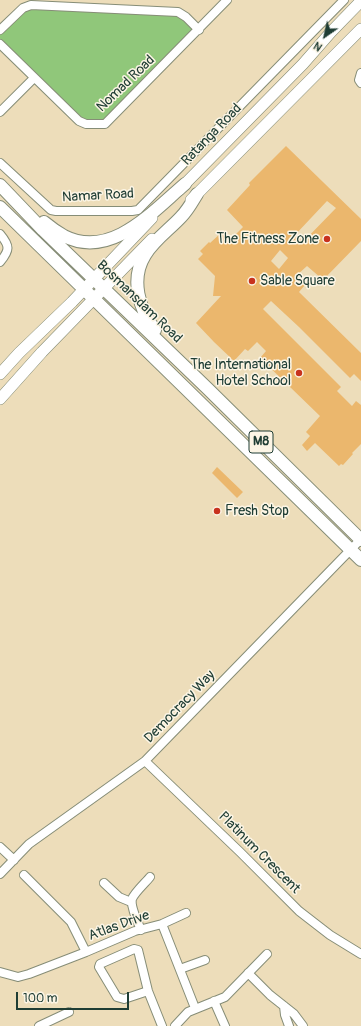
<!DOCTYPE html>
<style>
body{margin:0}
#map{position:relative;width:361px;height:1026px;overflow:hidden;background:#edddba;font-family:Pangolin,sans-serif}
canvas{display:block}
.north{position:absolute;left:305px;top:16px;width:40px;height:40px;-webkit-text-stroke:3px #fcf5e5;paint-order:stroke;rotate:214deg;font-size:11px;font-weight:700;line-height:16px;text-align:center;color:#1f3d34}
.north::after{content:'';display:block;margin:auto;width:14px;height:18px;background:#1f3d34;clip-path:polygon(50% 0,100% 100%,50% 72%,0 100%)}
.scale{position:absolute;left:16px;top:992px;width:113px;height:18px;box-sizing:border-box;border:2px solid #1f3d34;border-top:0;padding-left:5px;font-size:12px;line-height:14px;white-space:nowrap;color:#1f3d34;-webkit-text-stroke:3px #fcf5e5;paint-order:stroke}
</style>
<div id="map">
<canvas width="361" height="1026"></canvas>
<div class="north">N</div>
<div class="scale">100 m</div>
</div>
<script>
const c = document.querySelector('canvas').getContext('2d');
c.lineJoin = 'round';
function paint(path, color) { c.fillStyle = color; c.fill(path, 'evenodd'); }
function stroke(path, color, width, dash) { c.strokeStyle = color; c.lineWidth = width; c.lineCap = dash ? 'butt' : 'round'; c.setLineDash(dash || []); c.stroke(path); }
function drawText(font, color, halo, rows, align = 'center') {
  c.font = font + ' Pangolin,sans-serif'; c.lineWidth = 3; c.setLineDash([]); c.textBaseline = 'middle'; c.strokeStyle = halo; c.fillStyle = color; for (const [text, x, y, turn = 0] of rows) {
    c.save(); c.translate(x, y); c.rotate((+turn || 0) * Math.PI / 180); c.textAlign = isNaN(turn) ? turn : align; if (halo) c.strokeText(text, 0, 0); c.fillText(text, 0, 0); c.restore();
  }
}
paint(new Path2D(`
 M22 7 178 12 198 29 107 121 84 123 0 45V30Z`), '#90c77a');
paint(new Path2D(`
 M286 146 361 219V241L325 278 323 276 321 278 307 266 296 276 305 285 299 292 361 353V381L354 374 350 378 299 327 271 301 263 309 341 387 337 391 352 406 356 401 361 405V444L352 453 353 454 343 465 341 464 339 466 315 443 307 451 302 445 310 436 306 432 320 416 260 358 266 351 257 342 248 351 245 349 234 361 214 342 196 323 221 296H213L215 276 198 259 203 254 200 251 209 242 210 243 221 233 229 241 243 227 227 210 250 185 249 183ZM327 201 336 208 303 242 295 235ZM280 250 288 258 279 269 271 261Z
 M217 467 243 492 237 498 212 473Z`), '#ebb76d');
const minor = new Path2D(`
 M0 30 23 8 31 5 178 12 186 17 199 30
 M0 44 79 121 86 124H105L227 0
 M361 73 359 80 361 83
 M0 112 34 78
 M0 163 51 210 56 211H132L138 210 344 0
 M0 234C10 246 10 250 0 262
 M145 761 240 852 299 911 330 935 361 954
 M0 847 14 860
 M0 874 29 844 145 761 361 539
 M24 875 71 922 86 952
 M104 883 119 897 131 902
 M162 924 195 1008
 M141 930C138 923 130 906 132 899 134 893 146 882 150 877
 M180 969 205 960
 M0 972 18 977 29 974 86 952 135 931 162 924 186 913
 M248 973 270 995 294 1014 303 1026
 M148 991 124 999 117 997 99 967 100 964 134 949 138 950 148 991 162 1026
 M214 1001 225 1026
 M284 1006 285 1015 289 1026
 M39 1026 69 1012
 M175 1026 188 1012 225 997 267 954`);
const secondary = new Path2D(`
 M179 190 303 64 331 32 361 1
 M191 200 361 29
 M0 374 19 353 72 302 152 218
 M0 399 42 352 152 239`);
const primary = new Path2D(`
 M0 185 43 230 208 389 361 540
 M0 207 361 560
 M44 222C50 227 57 232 64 236 111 260 153 211 185 184
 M155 330C139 309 130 279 145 255 154 240 170 229 181 217 188 210 192 202 197 194`);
stroke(minor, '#868d77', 10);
stroke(secondary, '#868d77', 12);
stroke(primary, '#868d77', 14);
stroke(minor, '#fff', 8);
stroke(secondary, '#fff', 11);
stroke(primary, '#fff', 12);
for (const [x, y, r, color] of [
 [327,239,4,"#c8321e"],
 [252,281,4,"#c8321e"],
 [299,373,4,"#c8321e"],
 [217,511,4,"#c8321e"]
]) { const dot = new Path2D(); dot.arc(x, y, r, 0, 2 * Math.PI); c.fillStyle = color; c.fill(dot); stroke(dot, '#fcf5e5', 1.5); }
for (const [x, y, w] of [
 [261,442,24]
]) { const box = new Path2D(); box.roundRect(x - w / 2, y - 11, w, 22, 3); c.fillStyle = '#fcf5e5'; c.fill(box); stroke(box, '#1f3d34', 1); }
drawText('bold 13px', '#1f3d34', null, [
 ["M8",261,442]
]);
drawText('14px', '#1f3d34', '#fcf5e5', [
 ["Nomad Road",126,84,-44],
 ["Ratanga Road",212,135,-46],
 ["Namar Road",98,196,-3],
 ["Bosmansdam Road",139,302,44],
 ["Democracy Way",180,707,-46],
 ["Platinum Crescent",259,853,45],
 ["Atlas Drive",119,926,-20]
]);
drawText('14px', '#1f3d34', '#fcf5e5', [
 ["The Fitness Zone",319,239],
 ["Sable Square",260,281,"left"],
 ["The International",291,365],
 ["Hotel School",291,381],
 ["Fresh Stop",225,511,"left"]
], 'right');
</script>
